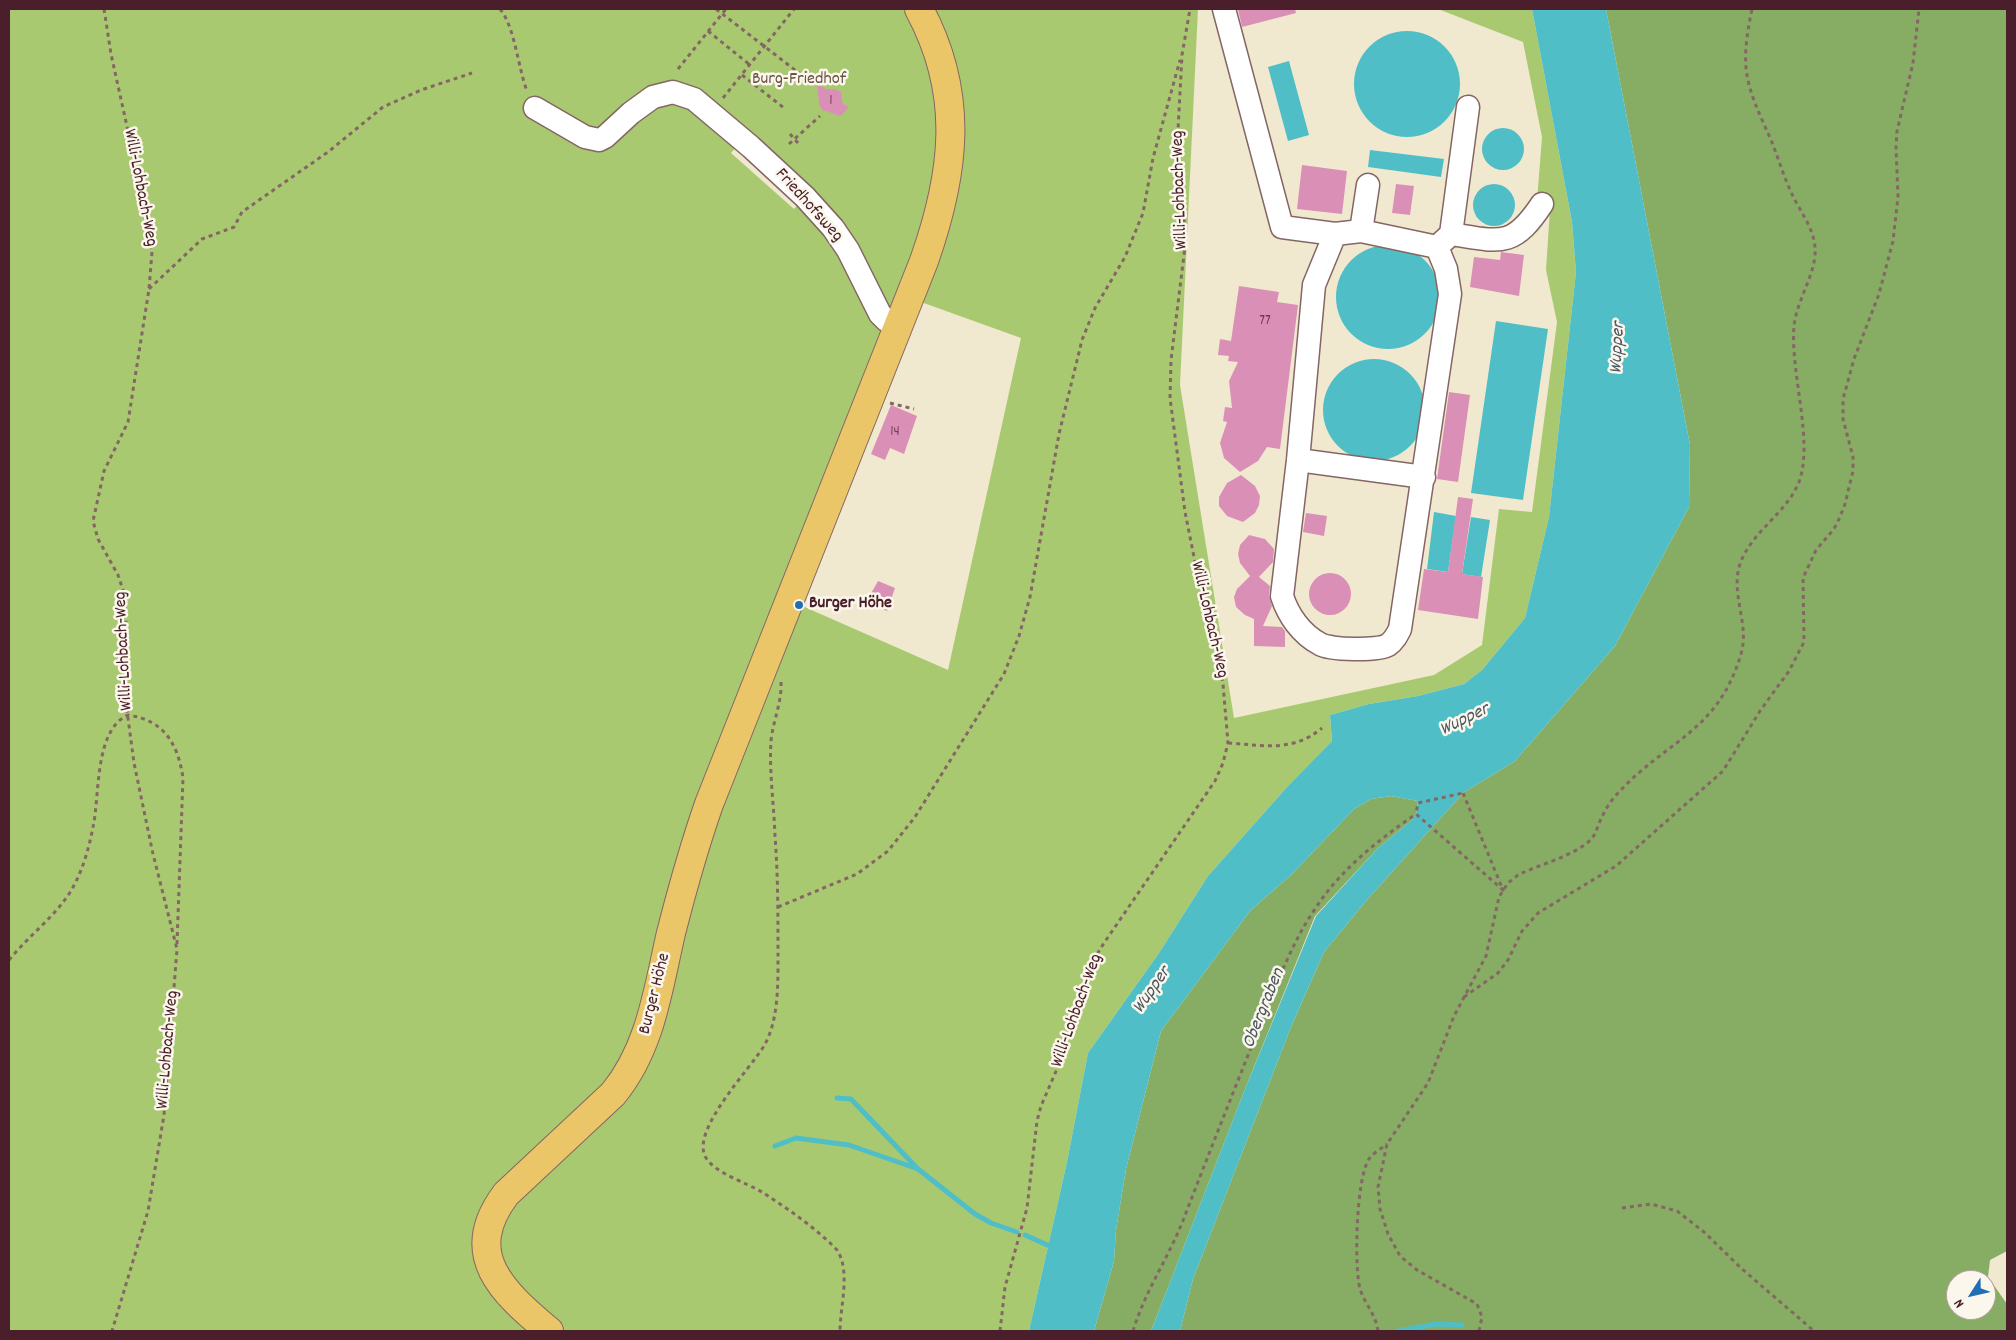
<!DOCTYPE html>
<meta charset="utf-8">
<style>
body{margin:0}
#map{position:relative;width:2016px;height:1340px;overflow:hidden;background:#f1e9cf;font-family:Dekko,sans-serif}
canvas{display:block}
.frame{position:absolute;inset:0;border:10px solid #4a1f2b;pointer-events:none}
.north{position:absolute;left:1946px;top:1270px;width:50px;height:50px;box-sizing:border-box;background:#fbf7ec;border:1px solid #b4a19f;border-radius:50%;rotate:235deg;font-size:14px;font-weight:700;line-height:20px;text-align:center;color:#4a1f2b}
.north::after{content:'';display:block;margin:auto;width:18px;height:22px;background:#1f6fb2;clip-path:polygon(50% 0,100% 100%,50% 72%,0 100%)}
</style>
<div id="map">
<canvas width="2016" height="1340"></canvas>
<div class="frame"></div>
<div class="north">N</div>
</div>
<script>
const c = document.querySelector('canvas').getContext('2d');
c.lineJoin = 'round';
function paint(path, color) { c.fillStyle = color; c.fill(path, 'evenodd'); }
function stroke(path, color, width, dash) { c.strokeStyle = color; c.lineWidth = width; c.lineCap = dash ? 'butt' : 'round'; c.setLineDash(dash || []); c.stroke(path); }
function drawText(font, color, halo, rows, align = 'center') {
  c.font = font + ' Dekko,sans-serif'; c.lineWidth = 5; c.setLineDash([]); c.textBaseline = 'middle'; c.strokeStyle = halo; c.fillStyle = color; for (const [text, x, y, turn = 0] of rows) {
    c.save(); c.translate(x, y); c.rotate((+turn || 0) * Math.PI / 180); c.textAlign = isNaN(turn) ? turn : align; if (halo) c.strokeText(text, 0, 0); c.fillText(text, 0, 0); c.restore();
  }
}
paint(new Path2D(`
 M9 9H1198L1180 385 1234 718 1434 675 1482 645 1499 509 1532 512 1557 322 1546 270 1550 209 1537 201 1542 137 1523 42 1438 9H1532L1572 222 1576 272 1549 517 1525 618 1482 670 1464 684 1418 696 1369 704 1330 715 1332 741 1287 787 1208 876 1159 953 1088 1053 1067 1162 1029 1331H9ZM749 132 812 189 794 209 731 153ZM921 302 1021 338 948 670 800 605Z`), '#a9c971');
paint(new Path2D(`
 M1606 9H2007V1251L1990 1260 1988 1277 2007 1304V1331H1180L1193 1279 1291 1027 1324 952 1366 901 1463 793 1515 761 1615 646 1689 507 1690 445ZM1956 1280H1986V1310H1956Z
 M1391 796 1418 801 1416 814 1412 820 1378 848 1315 916 1245 1089 1151 1331H1094L1114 1261 1116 1230 1126 1169 1161 1031 1250 911 1292 874 1354 809 1371 799Z`), '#86ad63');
paint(new Path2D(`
 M1532 9H1606L1690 445 1689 507 1615 646 1515 761 1463 793 1366 901 1324 952 1291 1027 1193 1279 1180 1331H1151L1245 1089 1316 916 1378 848 1412 820 1416 814 1418 801 1391 796 1371 799 1354 809 1292 874 1250 911 1161 1031 1126 1169 1116 1230 1114 1261 1094 1331H1029L1067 1162 1088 1053 1159 953 1208 876 1287 787 1332 741 1330 715 1369 704 1418 696 1464 684 1482 670 1525 618 1549 517 1576 272 1572 222Z
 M1354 84a53 53 0 1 1 106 0a53 53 0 1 1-106 0Z
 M1289 61 1309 135 1288 141 1268 67Z
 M1482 149a21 21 0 1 1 42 0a21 21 0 1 1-42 0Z
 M1370 150 1444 159 1441 177 1368 167Z
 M1473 205a21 21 0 1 1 42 0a21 21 0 1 1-42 0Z
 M1336 297a52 52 0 1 1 104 0a52 52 0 1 1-104 0Z
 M1496 321 1548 329 1523 500 1471 493Z
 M1323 410a51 51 0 1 1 102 0a51 51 0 1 1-102 0Z
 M1434 512 1456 516 1448 572 1427 569Z
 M1471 517 1490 520 1481 577 1462 574Z`), '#50bec7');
stroke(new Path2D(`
 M837 1098 851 1099 917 1168
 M775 1146 796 1138 849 1145 918 1169 975 1214 991 1223 1017 1232
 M1025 1235 1054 1248
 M1398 1331 1436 1324 1462 1325`), '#50bec7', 5);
paint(new Path2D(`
 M1238 9H1295L1296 13 1242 27Z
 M817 84 826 89H835L841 92 843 104 849 107 841 116 822 110 819 104Z
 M1302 165 1347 171 1342 214 1297 209Z
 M1396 184 1414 186 1410 215 1392 213Z
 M1501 252 1524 255 1519 296 1470 287 1474 257 1500 260Z
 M1239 286 1279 292 1277 302 1298 305 1280 449 1267 447 1258 461 1240 472 1224 458 1220 443 1227 422 1223 421 1225 407 1232 408 1229 381 1238 362 1228 361 1229 356 1218 355 1220 339 1231 341Z
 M1449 392 1470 395 1458 482 1437 479Z
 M891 405 917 416 904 454 890 448 885 460 871 454Z
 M1241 475 1255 486 1260 496 1259 505 1255 513 1243 522 1227 516 1219 506V497L1227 483Z
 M1458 497 1473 499 1462 574 1483 577 1478 619 1418 610 1424 569 1448 572Z
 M1306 513 1327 516 1324 536 1303 532Z
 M1249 535 1265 539 1274 549 1273 562 1259 577 1270 586 1269 595 1272 606 1263 626 1282 627 1285 631V647L1254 646V619L1245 615 1236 607 1234 597 1237 589 1250 576 1240 563 1238 554 1240 545Z
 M1309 594a21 21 0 1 1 42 0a21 21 0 1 1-42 0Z
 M878 581 895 588 887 611 869 603 871 599 869 597Z`), '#da90b6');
const minor = new Path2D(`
 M1224 9 1282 227 1335 234 1361 231 1437 247 1446 269 1450 294 1400 629C1397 635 1394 641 1388 645 1378 651 1330 650 1320 644 1301 634 1288 615 1282 596L1298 460 1314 285 1335 234
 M535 108 585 137 599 140 605 137 631 113 653 97 673 92 694 99 751 147 805 197 833 228 848 250 880 314 886 320 898 327
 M1361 231 1368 185
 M1451 234C1501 242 1513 248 1542 204
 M1437 247 1451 234 1468 107
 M1298 460 1424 477`);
const major = new Path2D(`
 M549 1331C503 1292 460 1255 506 1194L613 1094C651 1048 658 989 671 933 682 890 694 847 709 804L924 261C955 173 965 94 919 9`);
stroke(minor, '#846664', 25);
stroke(major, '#846664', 30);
stroke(new Path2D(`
 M104 9 111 54 147 217 152 252 149 289 128 422 104 471 93 521 98 539 118 575 123 590 126 618 125 696 134 763 153 854 177 949 164 1115 148 1211 112 1331
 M500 9C515 27 518 68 527 91
 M716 9 808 80
 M708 31 750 65
 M678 69 726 9
 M742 75 784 108
 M723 98 794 9
 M790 134 798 143
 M789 144 820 116
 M149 289 202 239 234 227 242 212 328 152 383 107 421 90 472 73
 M890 403 914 409
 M781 682C782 702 773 721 771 741 769 772 774 805 775 836 778 875 778 914 778 953 778 982 779 1020 764 1046 750 1069 692 1129 705 1156 712 1172 747 1183 762 1192 788 1209 816 1228 837 1250 851 1271 840 1307 840 1331
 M1228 743C1263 745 1292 753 1322 728
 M1463 793 1503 890 1416 814 1418 803Z
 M778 907 857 874 888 851 915 817 1004 674 1019 636 1030 597 1059 434 1082 340 1095 308 1125 257 1143 213 1153 158 1180 60
 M9 960C26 939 48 922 64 901 80 880 88 853 93 827 100 796 94 730 128 715 164 720 178 744 183 778L177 944
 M1464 997 1498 973 1508 960 1522 931 1538 913 1616 866 1723 771 1760 711 1789 671 1804 642 1803 578 1816 550 1834 529 1840 517 1845 504 1853 471V457L1843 419V399L1854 359 1879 294 1893 241 1898 197 1896 147 1897 131 1913 63 1919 9
 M1622 1208 1651 1204 1677 1211 1704 1232 1742 1269 1814 1331
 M1000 1331 1005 1287 1027 1208 1037 1121 1041 1106 1060 1062 1085 982 1094 959 1104 943 1215 781 1223 763 1228 743 1223 684 1216 640 1198 577 1185 512 1170 398 1171 360 1185 247 1183 186 1177 149 1182 55 1190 9
 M1133 1331C1145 1291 1169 1257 1184 1218 1212 1145 1241 1073 1270 1000 1283 969 1295 938 1315 909 1341 869 1377 841 1416 814
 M1378 1331C1376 1315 1365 1304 1360 1289 1354 1266 1356 1179 1369 1159 1373 1153 1381 1149 1387 1144
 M1479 1331 1482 1317 1477 1304 1417 1270 1400 1256 1388 1234 1380 1209 1378 1187 1387 1144 1428 1083 1454 1016 1486 956 1499 897 1508 883 1518 875C1540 864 1568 858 1587 843 1596 837 1597 826 1602 817 1606 808 1612 799 1619 792 1667 740 1718 732 1741 654 1750 624 1730 594 1740 564 1751 532 1786 514 1799 482 1814 441 1790 373 1794 326 1797 299 1817 272 1815 248 1814 228 1799 210 1791 192 1783 175 1778 157 1771 140 1746 84 1739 71 1752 9`), '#846664', 3, [4, 4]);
stroke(minor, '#fff', 22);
stroke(major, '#ebc669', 28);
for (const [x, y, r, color] of [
 [799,605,5,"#1f6fb2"]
]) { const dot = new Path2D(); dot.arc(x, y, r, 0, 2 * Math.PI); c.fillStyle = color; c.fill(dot); stroke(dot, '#fbf7ec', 2); }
drawText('15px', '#6e3b4e', null, [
 ["1",831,102],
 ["77",1265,322],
 ["14",895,433]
]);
drawText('18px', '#665240', '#fbf7ec', [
 ["Burg-Friedhof",799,81]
]);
drawText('18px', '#4a1f2b', '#fbf7ec', [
 ["Willi-Lohbach-Weg",139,188,79],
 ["Willi-Lohbach-Weg",1181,190,-92],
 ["Friedhofsweg",808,206,48],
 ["Willi-Lohbach-Weg",1208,620,77],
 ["Willi-Lohbach-Weg",125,651,-93],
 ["Burger Höhe",656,994,-76],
 ["Willi-Lohbach-Weg",1078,1011,-70],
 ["Willi-Lohbach-Weg",169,1050,-85]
]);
drawText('bold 18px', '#4a1f2b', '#fbf7ec', [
 ["Burger Höhe",809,605]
], 'left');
drawText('italic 19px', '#4c5762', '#fbf7ec', [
 ["Wupper",1619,348,-87],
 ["Wupper",1465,721,-26],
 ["Wupper",1153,991,-55],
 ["Obergraben",1265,1009,-68]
]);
</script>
